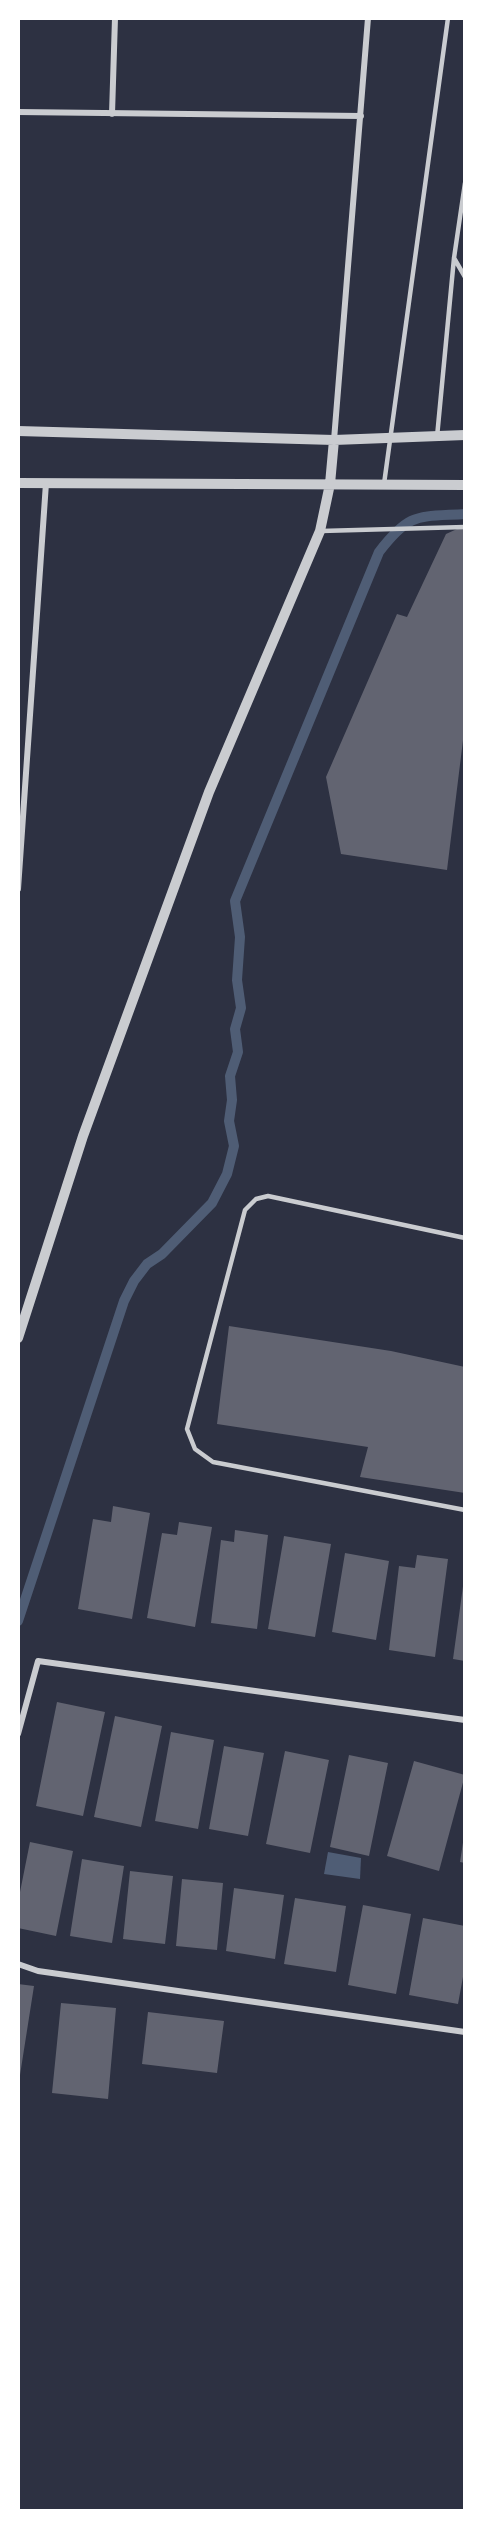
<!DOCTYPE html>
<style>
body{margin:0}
#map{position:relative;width:483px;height:2529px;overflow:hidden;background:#2d3142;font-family:"Roboto Condensed",sans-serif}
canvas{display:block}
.frame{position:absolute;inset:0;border:20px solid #fff;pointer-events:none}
</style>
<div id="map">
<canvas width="483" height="2529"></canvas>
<div class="frame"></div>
</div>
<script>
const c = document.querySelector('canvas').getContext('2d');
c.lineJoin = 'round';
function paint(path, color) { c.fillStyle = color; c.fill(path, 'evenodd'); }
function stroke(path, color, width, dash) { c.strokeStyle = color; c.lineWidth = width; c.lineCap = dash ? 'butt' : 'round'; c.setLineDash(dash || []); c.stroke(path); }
paint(new Path2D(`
 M328 1852 361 1858 360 1879 324 1874Z`), '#4f5d75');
stroke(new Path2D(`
 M18 1621 124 1301 134 1281 147 1264 162 1254 212 1203 227 1174 234 1146 229 1121 232 1100 230 1076 238 1052 235 1029 241 1008 237 980 240 937 235 901 379 552C410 512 417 517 465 514`), '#4f5d75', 10);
paint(new Path2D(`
 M465 528V724L447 870 341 854 326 777 397 614 407 617 446 534 457 529Z
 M229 1326 391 1351 465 1367V1493L360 1477 368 1447 217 1424Z
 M113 1506 150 1513 132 1619 78 1609 93 1519 111 1522Z
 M179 1522 212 1527 195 1627 147 1618 162 1533 177 1535Z
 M235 1530 268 1535 257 1629 211 1623 221 1540 234 1542Z
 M284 1536 331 1544 315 1637 268 1629Z
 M345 1553 389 1561 376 1640 332 1632Z
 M417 1555 448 1559 435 1657 389 1650 399 1566 415 1568Z
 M464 1579H465V1661L453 1659Z
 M57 1702 105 1712 83 1816 36 1806Z
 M115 1716 162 1726 141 1827 94 1817Z
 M171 1732 214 1740 198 1829 155 1821Z
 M224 1746 264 1753 248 1836 209 1829Z
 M285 1751 329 1760 310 1853 266 1844Z
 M349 1755 388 1763 369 1856 330 1847Z
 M414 1761 465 1775 439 1871 387 1856Z
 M464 1836H465V1863L460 1862Z
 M30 1842 73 1851 56 1936 18 1928V1902Z
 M82 1859 124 1866 112 1943 70 1936Z
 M130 1871 173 1876 165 1944 123 1939Z
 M182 1879 223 1883 217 1950 176 1946Z
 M234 1888 284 1895 275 1959 226 1951Z
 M295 1898 346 1906 336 1972 284 1964Z
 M363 1905 411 1914 396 1994 348 1985Z
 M423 1918 465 1926V1966L458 2004 409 1995Z
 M18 1984 34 1986 20 2075H18Z
 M61 2003 116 2008 108 2099 52 2093Z
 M148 2012 224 2021 217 2073 142 2064Z`), '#626471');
stroke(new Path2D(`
 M454 258 465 277
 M437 437 454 258 465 183
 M384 484 448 18
 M321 531 465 527
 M465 1238 268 1196 256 1199 245 1210 187 1429 195 1449 213 1462 465 1510`), '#caccd0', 4.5);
stroke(new Path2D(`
 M18 112 361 116
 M112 114 115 18
 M334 440 368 18
 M18 889 46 483
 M18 1734 38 1661 465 1720
 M18 1964 38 1971 465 2032`), '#caccd0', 6);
stroke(new Path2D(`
 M18 431 334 440 465 435
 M18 483 465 485
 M18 1338 83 1136 209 792 320 531 330 484 334 440`), '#caccd0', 10);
</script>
